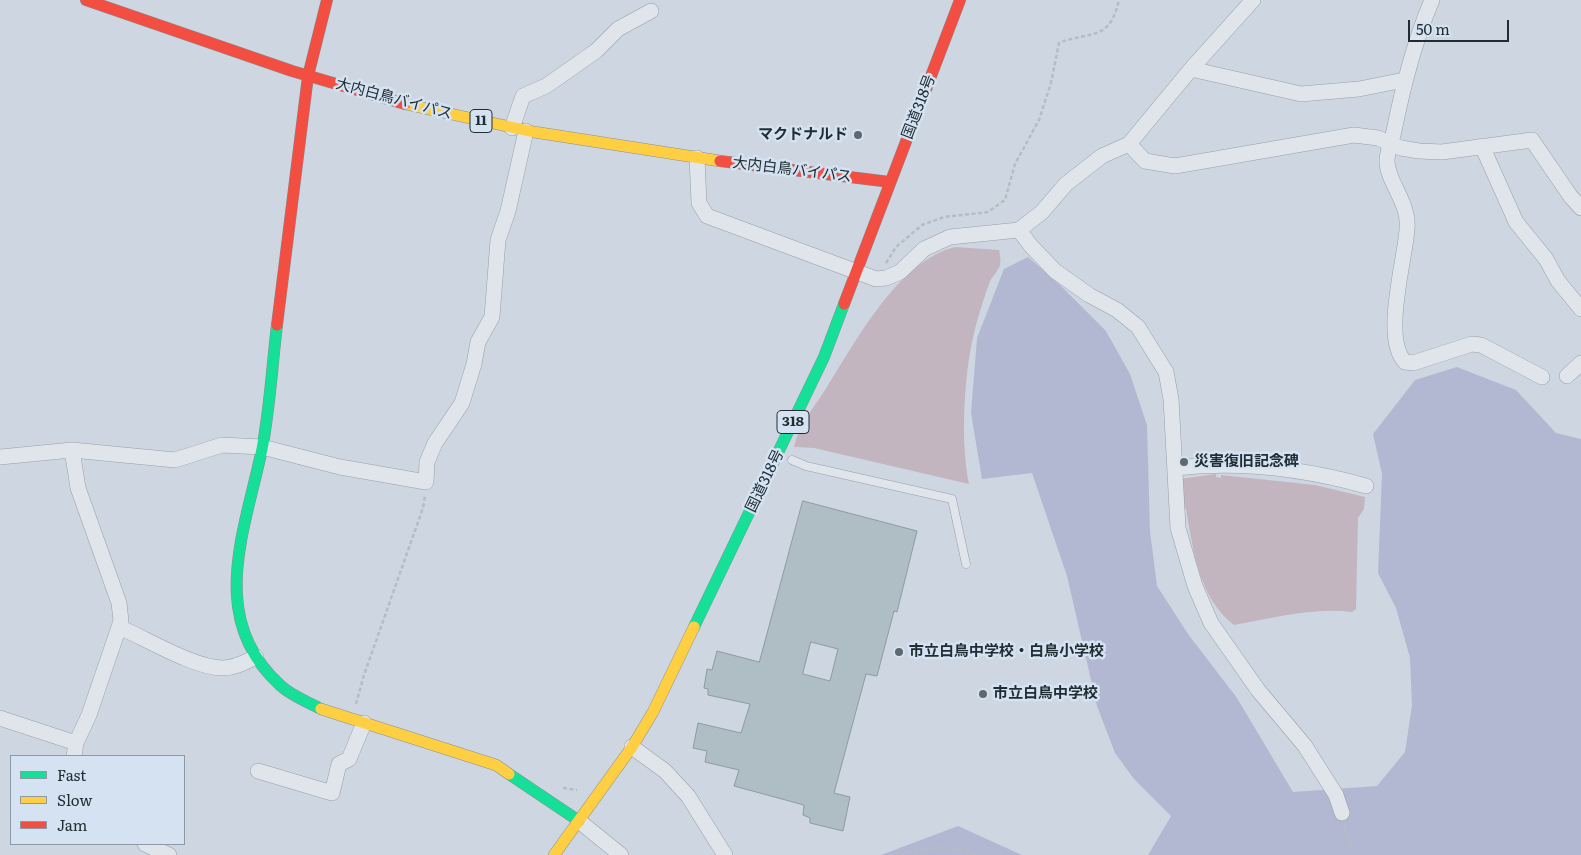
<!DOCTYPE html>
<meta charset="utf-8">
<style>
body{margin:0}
#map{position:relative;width:1581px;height:855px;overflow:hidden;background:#ced7e1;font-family:Literata,serif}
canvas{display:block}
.legend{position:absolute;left:10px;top:755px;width:175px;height:90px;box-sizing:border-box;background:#d5e2f1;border:1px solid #8d9aa5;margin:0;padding:6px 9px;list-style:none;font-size:15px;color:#202e34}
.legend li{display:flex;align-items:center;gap:10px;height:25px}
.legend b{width:25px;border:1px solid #8d9aa5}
.scale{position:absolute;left:1408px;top:20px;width:101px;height:22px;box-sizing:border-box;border:2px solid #202e34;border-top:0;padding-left:6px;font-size:15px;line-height:18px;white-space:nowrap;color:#202e34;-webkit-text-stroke:4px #d5e2f1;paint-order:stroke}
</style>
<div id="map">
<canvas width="1581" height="855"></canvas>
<ul class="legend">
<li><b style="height:6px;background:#16e098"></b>Fast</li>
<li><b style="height:6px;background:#ffcf43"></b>Slow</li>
<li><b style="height:6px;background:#f24e42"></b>Jam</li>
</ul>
<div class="scale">50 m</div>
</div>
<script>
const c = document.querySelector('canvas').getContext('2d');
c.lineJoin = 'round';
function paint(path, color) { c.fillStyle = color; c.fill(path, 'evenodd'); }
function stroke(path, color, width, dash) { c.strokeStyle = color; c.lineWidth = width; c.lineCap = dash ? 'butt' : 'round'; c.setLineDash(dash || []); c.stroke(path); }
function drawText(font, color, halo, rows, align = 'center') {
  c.font = font + ' Literata,"Noto Sans JP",serif'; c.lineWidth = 5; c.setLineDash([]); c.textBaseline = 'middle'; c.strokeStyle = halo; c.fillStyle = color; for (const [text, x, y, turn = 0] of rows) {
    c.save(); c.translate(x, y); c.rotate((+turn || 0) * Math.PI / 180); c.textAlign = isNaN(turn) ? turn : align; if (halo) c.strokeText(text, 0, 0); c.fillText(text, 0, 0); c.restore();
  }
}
paint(new Path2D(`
 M1028 257 1060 285 1106 331 1130 374 1147 425 1150 531 1157 586 1188 634 1237 698 1293 792 1377 786 1405 752 1412 705 1410 658 1396 608 1378 573 1382 474 1373 434 1415 380 1457 367 1516 390 1556 433 1581 439V855H1148L1171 816 1134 779 1115 753 1097 706 1067 576 1032 473 982 479 971 413 977 338 1004 269Z
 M958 826 1022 855H881Z`), '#b2b8d2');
paint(new Path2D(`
 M955 247 999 250C1000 254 1001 260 1000 265 998 271 993 276 990 281 985 295 980 310 976 325 964 368 960 441 969 484L814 448 794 447C798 426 815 406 827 387 856 341 898 261 955 247Z
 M1216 474V477L1221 478V475L1315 485 1365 497 1364 509 1358 518 1356 609 1352 612C1312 607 1274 618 1234 625 1199 598 1193 550 1186 509L1180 504V479Z`), '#c2b5bf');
const building = new Path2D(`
 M803 501 917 531 897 612 894 611 877 676 866 674 834 793 850 797 843 831 810 823V818L803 815 804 805 734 786 739 770 705 762 707 751 693 748 698 723 741 733 750 704 708 695V689L704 688 707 669 712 670 717 651 759 662ZM811 642 838 649 830 681 803 674Z`);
paint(building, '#afbdc4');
stroke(building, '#8e9aa1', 1);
const lane = new Path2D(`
 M792 460 806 466 952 499 966 564`);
const street = new Path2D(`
 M1432 0C1414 42 1403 86 1394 131 1392 140 1387 151 1387 161 1387 182 1410 203 1407 229 1405 261 1382 338 1405 362L1413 363 1472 344 1481 345 1542 377
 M1191 69 1301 94 1359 89 1404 80
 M512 128 523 96 546 86 596 51 618 29 651 11
 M1129 144 1145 161 1175 166 1354 135 1378 138 1401 148 1419 151 1442 152 1532 140 1571 197 1581 208
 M1482 146 1516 222 1546 259 1558 281 1581 309
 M697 158 699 203 707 216 876 279 886 278 900 272 924 249 950 237 1019 230 1042 212 1066 184 1102 156 1129 144 1191 69 1253 0
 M1019 230 1031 246 1055 271 1089 295 1117 310 1138 327 1166 372 1171 399 1178 528 1195 586 1211 623 1258 690 1305 746 1336 795 1342 813
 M1567 376 1581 363
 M72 450 78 488 119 603 121 621 89 715 76 743 74 756
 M0 457 72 450 175 460 222 445 262 447 340 467 426 482 427 462 435 443 462 403 474 364 478 342 492 317 498 240 508 211 526 131
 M1175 468C1238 461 1305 469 1366 486
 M119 627C147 639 194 668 223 668 235 668 245 662 256 657
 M0 718 76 743
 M632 747 665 771 688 796 725 855
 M258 771 332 793 339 764 349 759 364 723
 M579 821 621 855
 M145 844 169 855`);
const fast = new Path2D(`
 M277 325C272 366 270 408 262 449 245 531 206 619 281 686 292 696 308 702 321 709
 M694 627 824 357 844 304
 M509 774 579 821`);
const slow = new Path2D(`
 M405 104 534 132 720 161
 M321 709 496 765 509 774
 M554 855 632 747 653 712 694 627`);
const jam = new Path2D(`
 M86 0 292 71 405 104
 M720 161 890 182
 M844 304 960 0
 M277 325 308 76 327 0`);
stroke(lane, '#979fa6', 9);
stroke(street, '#979fa6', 16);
stroke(fast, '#869096', 12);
stroke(slow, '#869096', 12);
stroke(jam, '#869096', 12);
stroke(new Path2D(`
 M886 263 896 247 922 225 944 217 988 212 1005 200 1015 164 1039 120 1051 83 1059 43C1091 30 1109 43 1119 0
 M356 704 364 675 423 508 425 496
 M563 788 577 790
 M1344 825 1353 855
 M895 855C924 849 947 842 976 855`), '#b6bdc2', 2.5, [4, 2.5]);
stroke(lane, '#dfe5ea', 8);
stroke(street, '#dfe5ea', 15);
stroke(fast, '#16e098', 11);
stroke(slow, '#ffcf43', 11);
stroke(jam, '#f24e42', 11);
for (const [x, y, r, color] of [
 [858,135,5,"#5d6971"],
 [1184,462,5,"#5d6971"],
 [899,652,5,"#5d6971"],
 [983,694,5,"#5d6971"]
]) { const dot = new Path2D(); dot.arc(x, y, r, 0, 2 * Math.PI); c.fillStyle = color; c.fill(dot); stroke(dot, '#d5e2f1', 2); }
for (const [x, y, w] of [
 [481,121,22],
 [793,422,32]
]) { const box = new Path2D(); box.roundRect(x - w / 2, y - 11.5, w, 23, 4); c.fillStyle = '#d5e2f1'; c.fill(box); stroke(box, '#202e34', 1); }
drawText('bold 14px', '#202e34', null, [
 ["11",481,121],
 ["318",793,422]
]);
drawText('15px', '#202e34', '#d5e2f1', [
 ["大内白鳥バイパス",394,99,15],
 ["国道318号",919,107,-69],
 ["大内白鳥バイパス",792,170,7],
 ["国道318号",765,481,-64]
]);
drawText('bold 15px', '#202e34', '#d5e2f1', [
 ["マクドナルド",848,135,"right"],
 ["災害復旧記念碑",1194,462],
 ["市立白鳥中学校・白鳥小学校",909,652],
 ["市立白鳥中学校",993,694]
], 'left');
</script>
